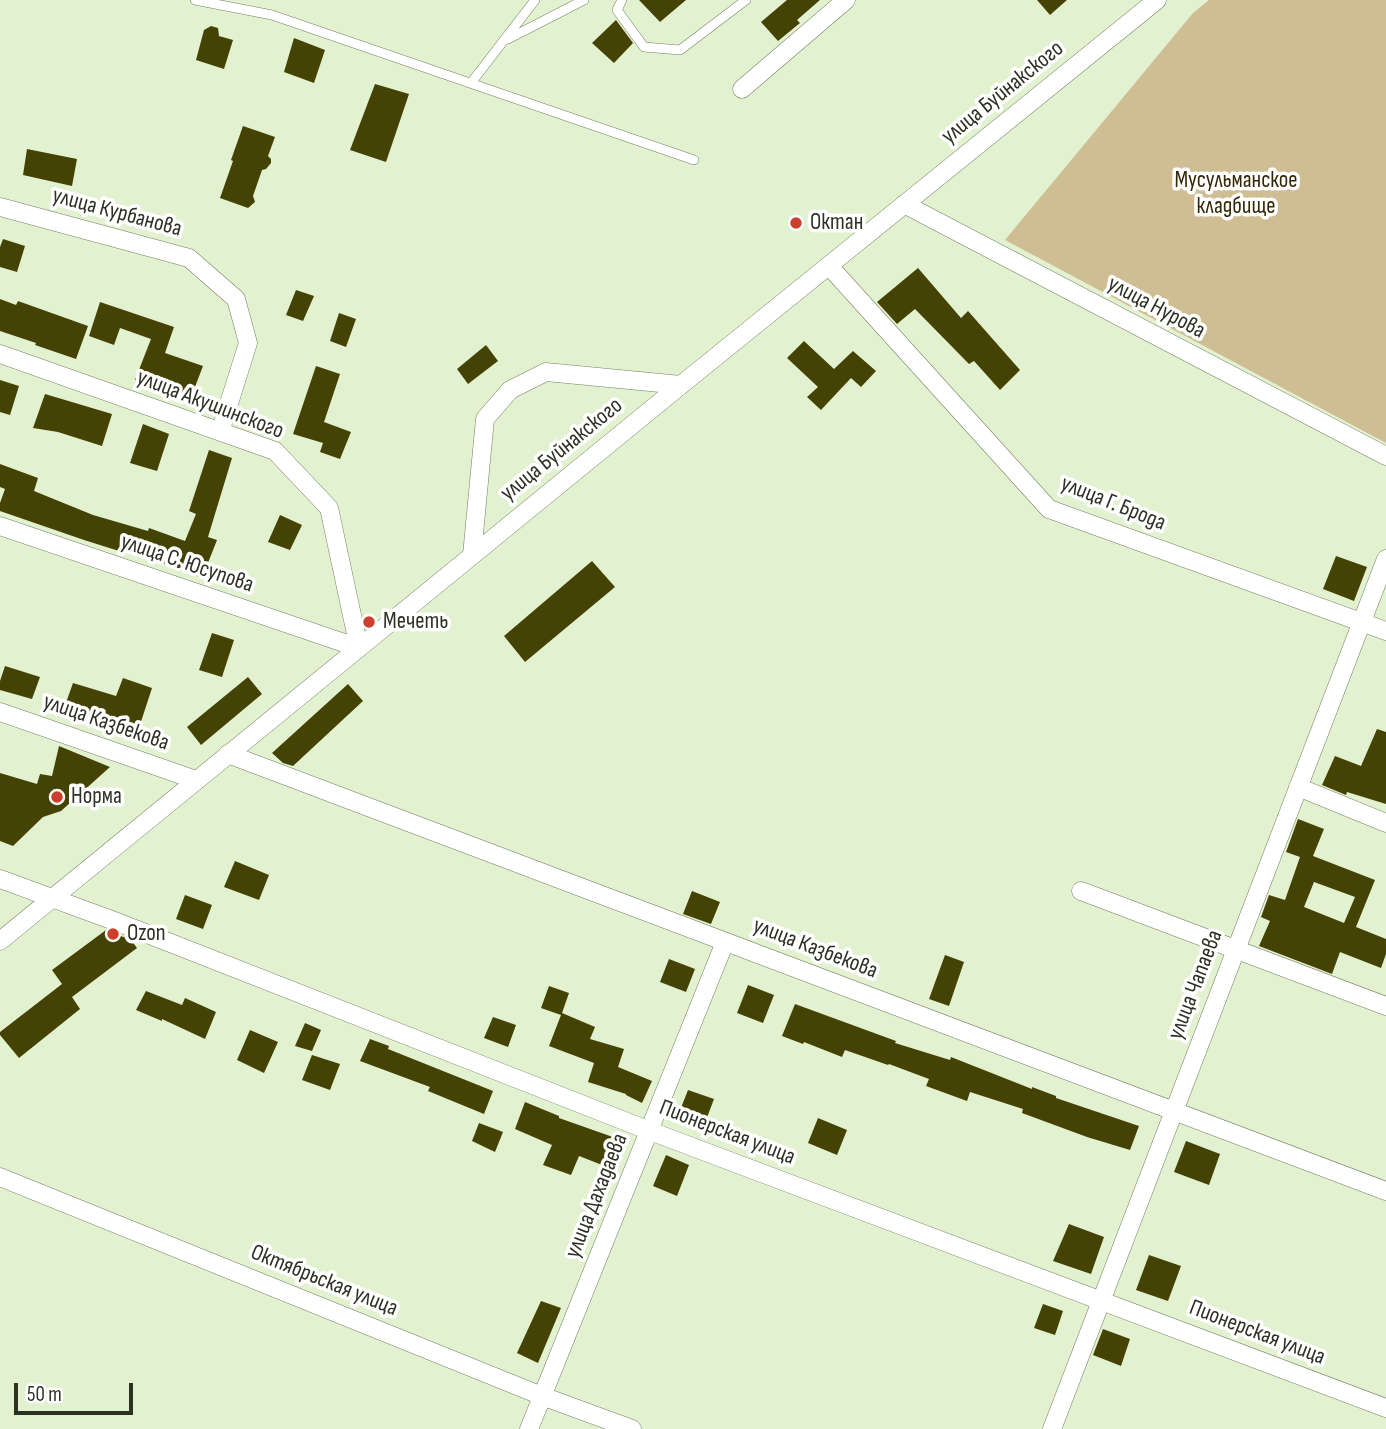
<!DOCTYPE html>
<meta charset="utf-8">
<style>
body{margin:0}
#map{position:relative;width:1386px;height:1429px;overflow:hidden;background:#e2f1cf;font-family:"Sofia Sans Condensed",sans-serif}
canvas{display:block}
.scale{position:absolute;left:14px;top:1383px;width:119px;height:32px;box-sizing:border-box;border:4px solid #2c3124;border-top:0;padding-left:9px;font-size:21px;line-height:24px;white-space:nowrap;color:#2c3124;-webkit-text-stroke:5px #fff;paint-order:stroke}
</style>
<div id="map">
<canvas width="1386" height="1429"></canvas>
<div class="scale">50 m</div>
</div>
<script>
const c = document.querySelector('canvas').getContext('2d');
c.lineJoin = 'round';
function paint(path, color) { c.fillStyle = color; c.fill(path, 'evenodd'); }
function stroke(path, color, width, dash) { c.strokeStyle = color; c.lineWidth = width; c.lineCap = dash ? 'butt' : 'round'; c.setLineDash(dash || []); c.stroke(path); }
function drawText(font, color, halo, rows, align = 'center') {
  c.font = font + ' "Sofia Sans Condensed",sans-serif'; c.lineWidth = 7; c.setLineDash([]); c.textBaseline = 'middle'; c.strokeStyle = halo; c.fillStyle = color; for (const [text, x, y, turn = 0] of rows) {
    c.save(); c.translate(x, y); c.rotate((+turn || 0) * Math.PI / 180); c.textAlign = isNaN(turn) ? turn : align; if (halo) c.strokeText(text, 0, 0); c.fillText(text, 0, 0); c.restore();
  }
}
paint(new Path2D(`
 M1209 0H1386V443L1005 240 1193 13Z`), '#cfbe93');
paint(new Path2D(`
 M639 0H686L660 22Z
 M787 0H820L797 20 800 23 778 41 761 22Z
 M1037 0H1067L1050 15Z
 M616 20 633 43 614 63 592 43Z
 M211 26 218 28 219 36 233 40 224 69 196 60 204 30Z
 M294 38 325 50 314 83 284 72Z
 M375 84 409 94 386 162 350 150Z
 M243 126 275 137 268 156 271 159V163L266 169 262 170 253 196 255 202 248 208 220 198 233 161 231 160Z
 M27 149 77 159 72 186 23 175Z
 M3 239 25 246 17 272 0 267V247Z
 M918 268 961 318 968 311 1020 370 1000 390 974 361 969 364 915 309 897 324 877 302Z
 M296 290 314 296 303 321 286 315Z
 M0 299 16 305 18 301 88 326 76 359 35 345 36 343 0 331Z
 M100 302 174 327 165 353 203 366 190 400 157 388 158 386 135 380 151 339 120 328 114 345 89 336Z
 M339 313 356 319 346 347 330 341Z
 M804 341 834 369 853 351 876 371 861 387 851 378 821 410 807 397 818 387 787 358Z
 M486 345 498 361 468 384 457 369Z
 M316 366 340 374 324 422 351 432 340 459 320 452 323 443 293 434Z
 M0 380 19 386 10 415 0 412Z
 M45 394 112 414 102 446 58 432 33 428Z
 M143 424 169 434 157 471 130 463Z
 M209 450 232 458 208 537 217 540 202 578 175 567 120 549 119 551 84 540 0 511V503L5 489 0 487V464L38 478 34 491 93 515 148 531 149 528 185 541 196 514 189 511Z
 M280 515 302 525 290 550 268 542Z
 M1336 556 1367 567 1354 601 1323 589Z
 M592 561 615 587 525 662 504 636Z
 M212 633 234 640 222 677 199 670Z
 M5 666 40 677 32 699 0 690V681Z
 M248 677 262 694 201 745 187 727Z
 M123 678 152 688 136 737 105 726 106 724 63 711 73 683 116 696Z
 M348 684 363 701 293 766 283 763 272 753Z
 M1377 729 1386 732V804L1347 792 1346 795 1322 785 1335 756 1361 766Z
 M59 746 110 767 61 811 43 817 13 846 0 841V773L37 784 40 774 52 776Z
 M1298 819 1324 829 1313 856 1375 880 1356 927 1386 939V954L1381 968 1340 952 1332 974 1259 946 1270 921 1261 917 1269 895 1285 900 1300 857 1286 852ZM1314 882 1355 897 1344 923 1304 907Z
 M235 861 269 875 259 900 224 887Z
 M692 891 720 902 711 924 683 914Z
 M185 895 212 905 203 929 176 919Z
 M106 930 131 940 137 948 72 997 80 1009 19 1058 0 1035V1032L62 984 52 970Z
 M945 955 964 962 949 1006 929 999Z
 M669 959 695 969 686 992 660 982Z
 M748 985 774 995 763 1023 737 1013Z
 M549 986 569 993 562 1013 595 1027 590 1039 624 1049 618 1067 652 1081 642 1103 626 1095V1094L588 1082 594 1063 549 1046 561 1015 541 1008Z
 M146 991 182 1005 185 998 216 1012 205 1039 162 1019V1021L136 1010Z
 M795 1004 896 1041 895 1043 950 1060 951 1057 1032 1089V1087L1056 1096V1098L1139 1126 1130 1150 1087 1137 1022 1113 1023 1109 970 1092 967 1101 926 1086 929 1079 889 1064 888 1065 845 1050 842 1057 804 1042 803 1044 782 1036Z
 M493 1017 516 1025 508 1047 484 1038Z
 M305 1023 321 1030 312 1051 295 1046Z
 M250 1030 278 1042 264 1073 237 1060Z
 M370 1039 389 1046 388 1049 493 1091 484 1114 428 1091 430 1087 360 1061Z
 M312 1055 340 1064 330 1090 302 1080Z
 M688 1090 714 1099 703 1128 677 1118Z
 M525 1102 559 1116V1118L627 1142 615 1170 579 1156 571 1175 543 1165 552 1145 515 1129Z
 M818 1118 847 1130 837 1155 808 1143Z
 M479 1123 503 1132 495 1152 472 1141Z
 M1186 1141 1220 1154 1209 1185 1174 1172Z
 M666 1155 689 1165 677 1196 653 1186Z
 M1069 1224 1104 1237 1091 1274 1053 1261Z
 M1149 1255 1181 1266 1168 1301 1136 1290Z
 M541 1301 561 1308 538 1363 517 1353Z
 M1043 1304 1063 1311 1055 1335 1034 1328Z
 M1103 1329 1130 1339 1121 1366 1093 1355Z`), '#454303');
const lane = new Path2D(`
 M195 0 272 15 694 160
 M622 0 617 10 644 47 680 50 746 0
 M508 39 584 0
 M471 83 535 0`);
const street = new Path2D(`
 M742 89 846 0
 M904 204 1386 456
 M0 207 189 258 236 299 248 343 220 432
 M829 266 1049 509 1386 631
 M0 354 275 451 329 508 359 648
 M0 526 359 648
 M472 555 485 419 510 390 546 372 681 385
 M0 712 196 780
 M228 754 1386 1191
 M1298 787 1386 823
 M0 879 117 922 650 1131 1386 1408
 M1081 891 1386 1006
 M0 941 681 385 1157 0
 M0 1177 542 1396 632 1429
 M529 1429 725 942
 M1052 1429 1386 559`);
stroke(lane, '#748163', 10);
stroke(street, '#748163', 19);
stroke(lane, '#fff', 9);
stroke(street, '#fff', 18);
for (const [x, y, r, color] of [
 [796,223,7,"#cb3f2c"],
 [369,622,7,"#cb3f2c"],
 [57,797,7,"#cb3f2c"],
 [113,934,7,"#cb3f2c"]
]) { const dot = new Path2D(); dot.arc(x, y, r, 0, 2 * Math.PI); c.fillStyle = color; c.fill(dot); stroke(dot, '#fff', 2.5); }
drawText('23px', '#2c3124', '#fff', [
 ["улица Буйнакского",1003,93,-39],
 ["улица Курбанова",117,213,15],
 ["улица Нурова",1156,308,28],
 ["улица Акушинского",210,405,21],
 ["улица Буйнакского",562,450,-39],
 ["улица Г. Брода",1113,504,22],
 ["улица С. Юсупова",187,564,19],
 ["улица Казбекова",106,723,19],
 ["улица Казбекова",815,949,21],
 ["улица Чапаева",1196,985,-69],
 ["Пионерская улица",727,1133,21],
 ["улица Дахадаева",597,1196,-68],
 ["Октябрьская улица",324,1281,22],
 ["Пионерская улица",1257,1333,21]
]);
drawText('23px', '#332705', '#fff', [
 ["Мусульманское",1236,181],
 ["кладбище",1236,207]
]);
drawText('23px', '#2c3124', '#fff', [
 ["Октан",810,223],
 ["Мечеть",383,622],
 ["Норма",71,797],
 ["Ozon",127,934]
], 'left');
</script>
